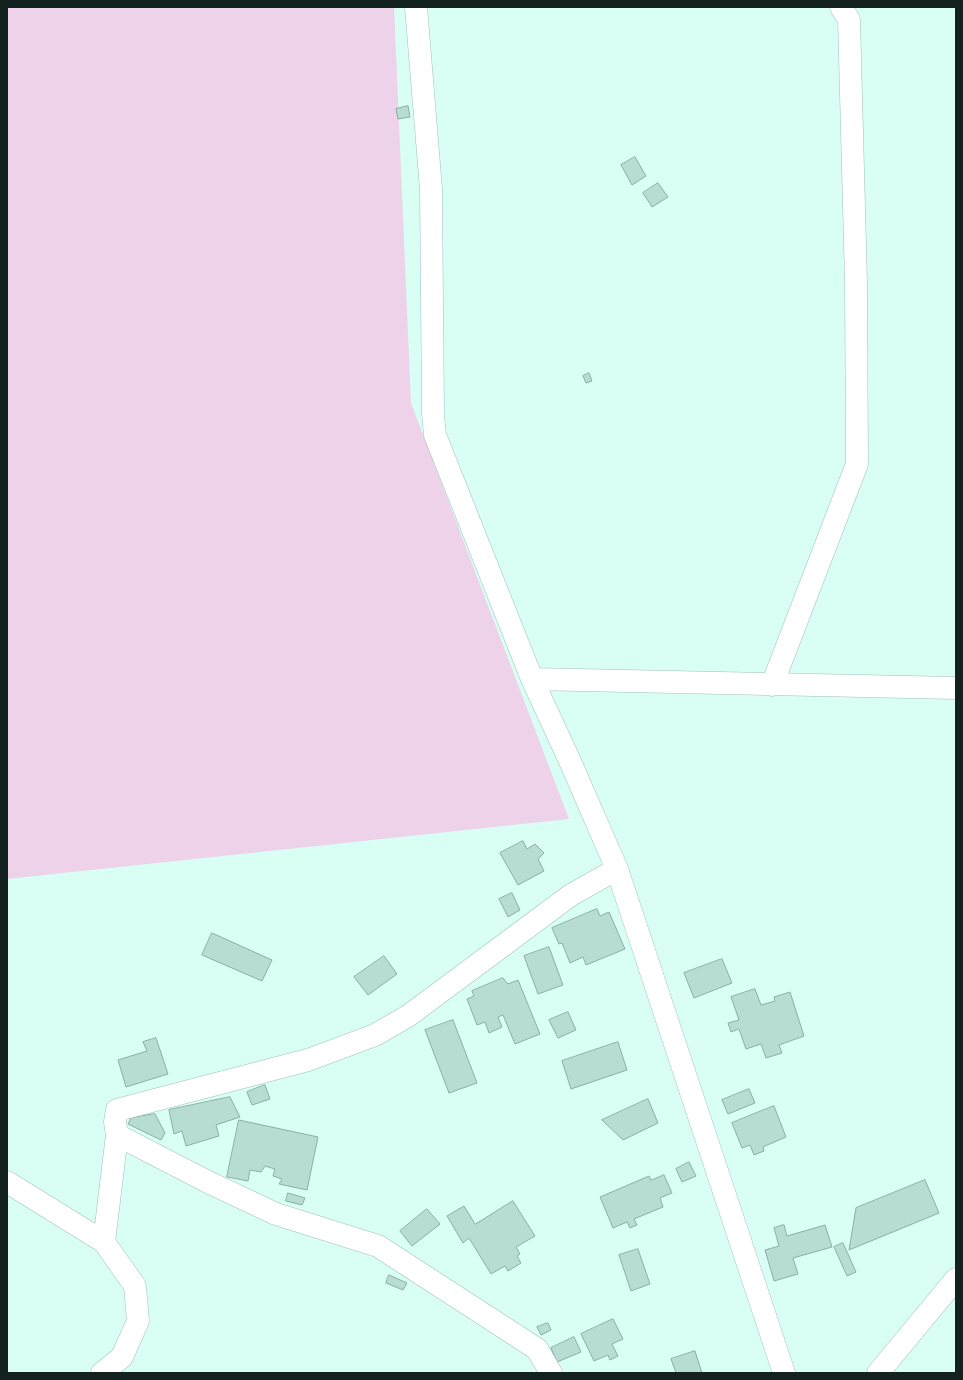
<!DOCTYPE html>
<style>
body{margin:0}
#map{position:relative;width:963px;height:1380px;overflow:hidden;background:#d9fff5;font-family:"Alegreya Sans",sans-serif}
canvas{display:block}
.frame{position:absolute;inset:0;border:8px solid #14221f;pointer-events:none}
</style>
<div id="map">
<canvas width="963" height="1380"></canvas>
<div class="frame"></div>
</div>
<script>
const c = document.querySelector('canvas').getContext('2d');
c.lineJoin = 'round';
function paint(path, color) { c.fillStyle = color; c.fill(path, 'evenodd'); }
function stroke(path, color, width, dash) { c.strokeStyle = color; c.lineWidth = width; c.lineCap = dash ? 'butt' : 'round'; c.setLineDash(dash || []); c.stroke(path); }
paint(new Path2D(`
 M7 7H394L411 403 569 819 7 879Z`), '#eed2ea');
const building = new Path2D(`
 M408 106 410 117 398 119 396 109Z
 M635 157 646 176 632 185 621 165Z
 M658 183 668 197 652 207 643 193Z
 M589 373 592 381 586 383 583 376Z
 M523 841 527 849 535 844 544 853 538 859 544 871 518 885 500 853Z
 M512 893 520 910 508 917 499 899Z
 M597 909 600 916 609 912 625 949 586 965 583 957 570 963 562 943 559 944 552 928Z
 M212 933 272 960 262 981 202 955Z
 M549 947 563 985 538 994 524 956Z
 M384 956 397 974 368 995 354 977Z
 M722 959 732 983 694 998 684 973Z
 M503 978 508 984 518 980 540 1034 515 1044 503 1015 498 1017 502 1027 489 1033 485 1022 477 1025 467 999 474 996 472 991Z
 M755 989 761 1005 775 1001 774 997 790 992 804 1036 779 1045 782 1053 766 1058 761 1044 746 1049 739 1029 731 1032 728 1023 739 1020 731 997Z
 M568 1012 576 1030 558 1038 549 1020Z
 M453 1020 477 1083 449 1093 425 1030Z
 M156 1038 168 1074 126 1087 118 1060 147 1051 143 1042Z
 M618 1042 627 1070 571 1089 562 1061Z
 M265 1085 270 1099 252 1105 247 1092Z
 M749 1089 755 1103 728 1114 722 1100Z
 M230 1097 240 1117 216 1125 219 1136 186 1146 182 1131 174 1134 169 1110Z
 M648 1099 658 1123 623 1140 602 1120Z
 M774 1106 786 1137 763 1147 764 1151 754 1155 750 1145 742 1148 732 1123Z
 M155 1114 165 1133 161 1140 128 1124 131 1118Z
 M239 1120 318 1137 307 1190 279 1184 282 1179 273 1176 275 1169 265 1166 261 1172 250 1170 248 1181 227 1177Z
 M689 1162 696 1176 682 1182 676 1169Z
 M664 1175 672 1193 660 1198 663 1207 634 1219 637 1225 630 1228 627 1222 613 1228 600 1197 649 1176 651 1180Z
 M925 1180 939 1213 849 1250 856 1208Z
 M288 1193 305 1198 302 1205 286 1201Z
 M513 1201 535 1236 516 1247 520 1254 517 1256 521 1263 508 1271 505 1266 491 1274 469 1238 463 1243 447 1216 464 1206 475 1224Z
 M427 1209 440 1224 412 1246 400 1231Z
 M784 1225 787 1236 825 1225 832 1247 793 1258 798 1274 774 1281 765 1250 779 1246 774 1228Z
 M843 1243 856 1272 847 1276 834 1247Z
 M638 1249 650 1284 631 1291 619 1255Z
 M389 1275 407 1283 403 1290 386 1283Z
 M613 1319 623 1339 612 1344 618 1356 610 1360 608 1355 594 1361 581 1334Z
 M548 1323 551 1330 541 1335 537 1327Z
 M574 1337 581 1352 557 1362 551 1348Z
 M695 1351 702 1373H676L671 1359Z`);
paint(building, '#b7dcd2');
stroke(building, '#8aaea4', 1);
const street = new Path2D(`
 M416 7 431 189 433 414 435 435 532 679 569 759 617 869 784 1373
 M532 679 956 688
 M772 685 857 464 856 281 849 20 841 7
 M117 1135 208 1182 276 1214 378 1246 537 1349 551 1373
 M7 1182 104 1242 135 1286 138 1321 122 1357 102 1373
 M104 1242 117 1135 115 1122 117 1110 308 1060 375 1035 408 1016 571 895 617 869`);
const secondary = new Path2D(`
 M878 1373 956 1279`);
stroke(street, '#9dc1b8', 23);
stroke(secondary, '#9dc1b8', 23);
stroke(street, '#fff', 22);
stroke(secondary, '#fff', 22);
</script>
